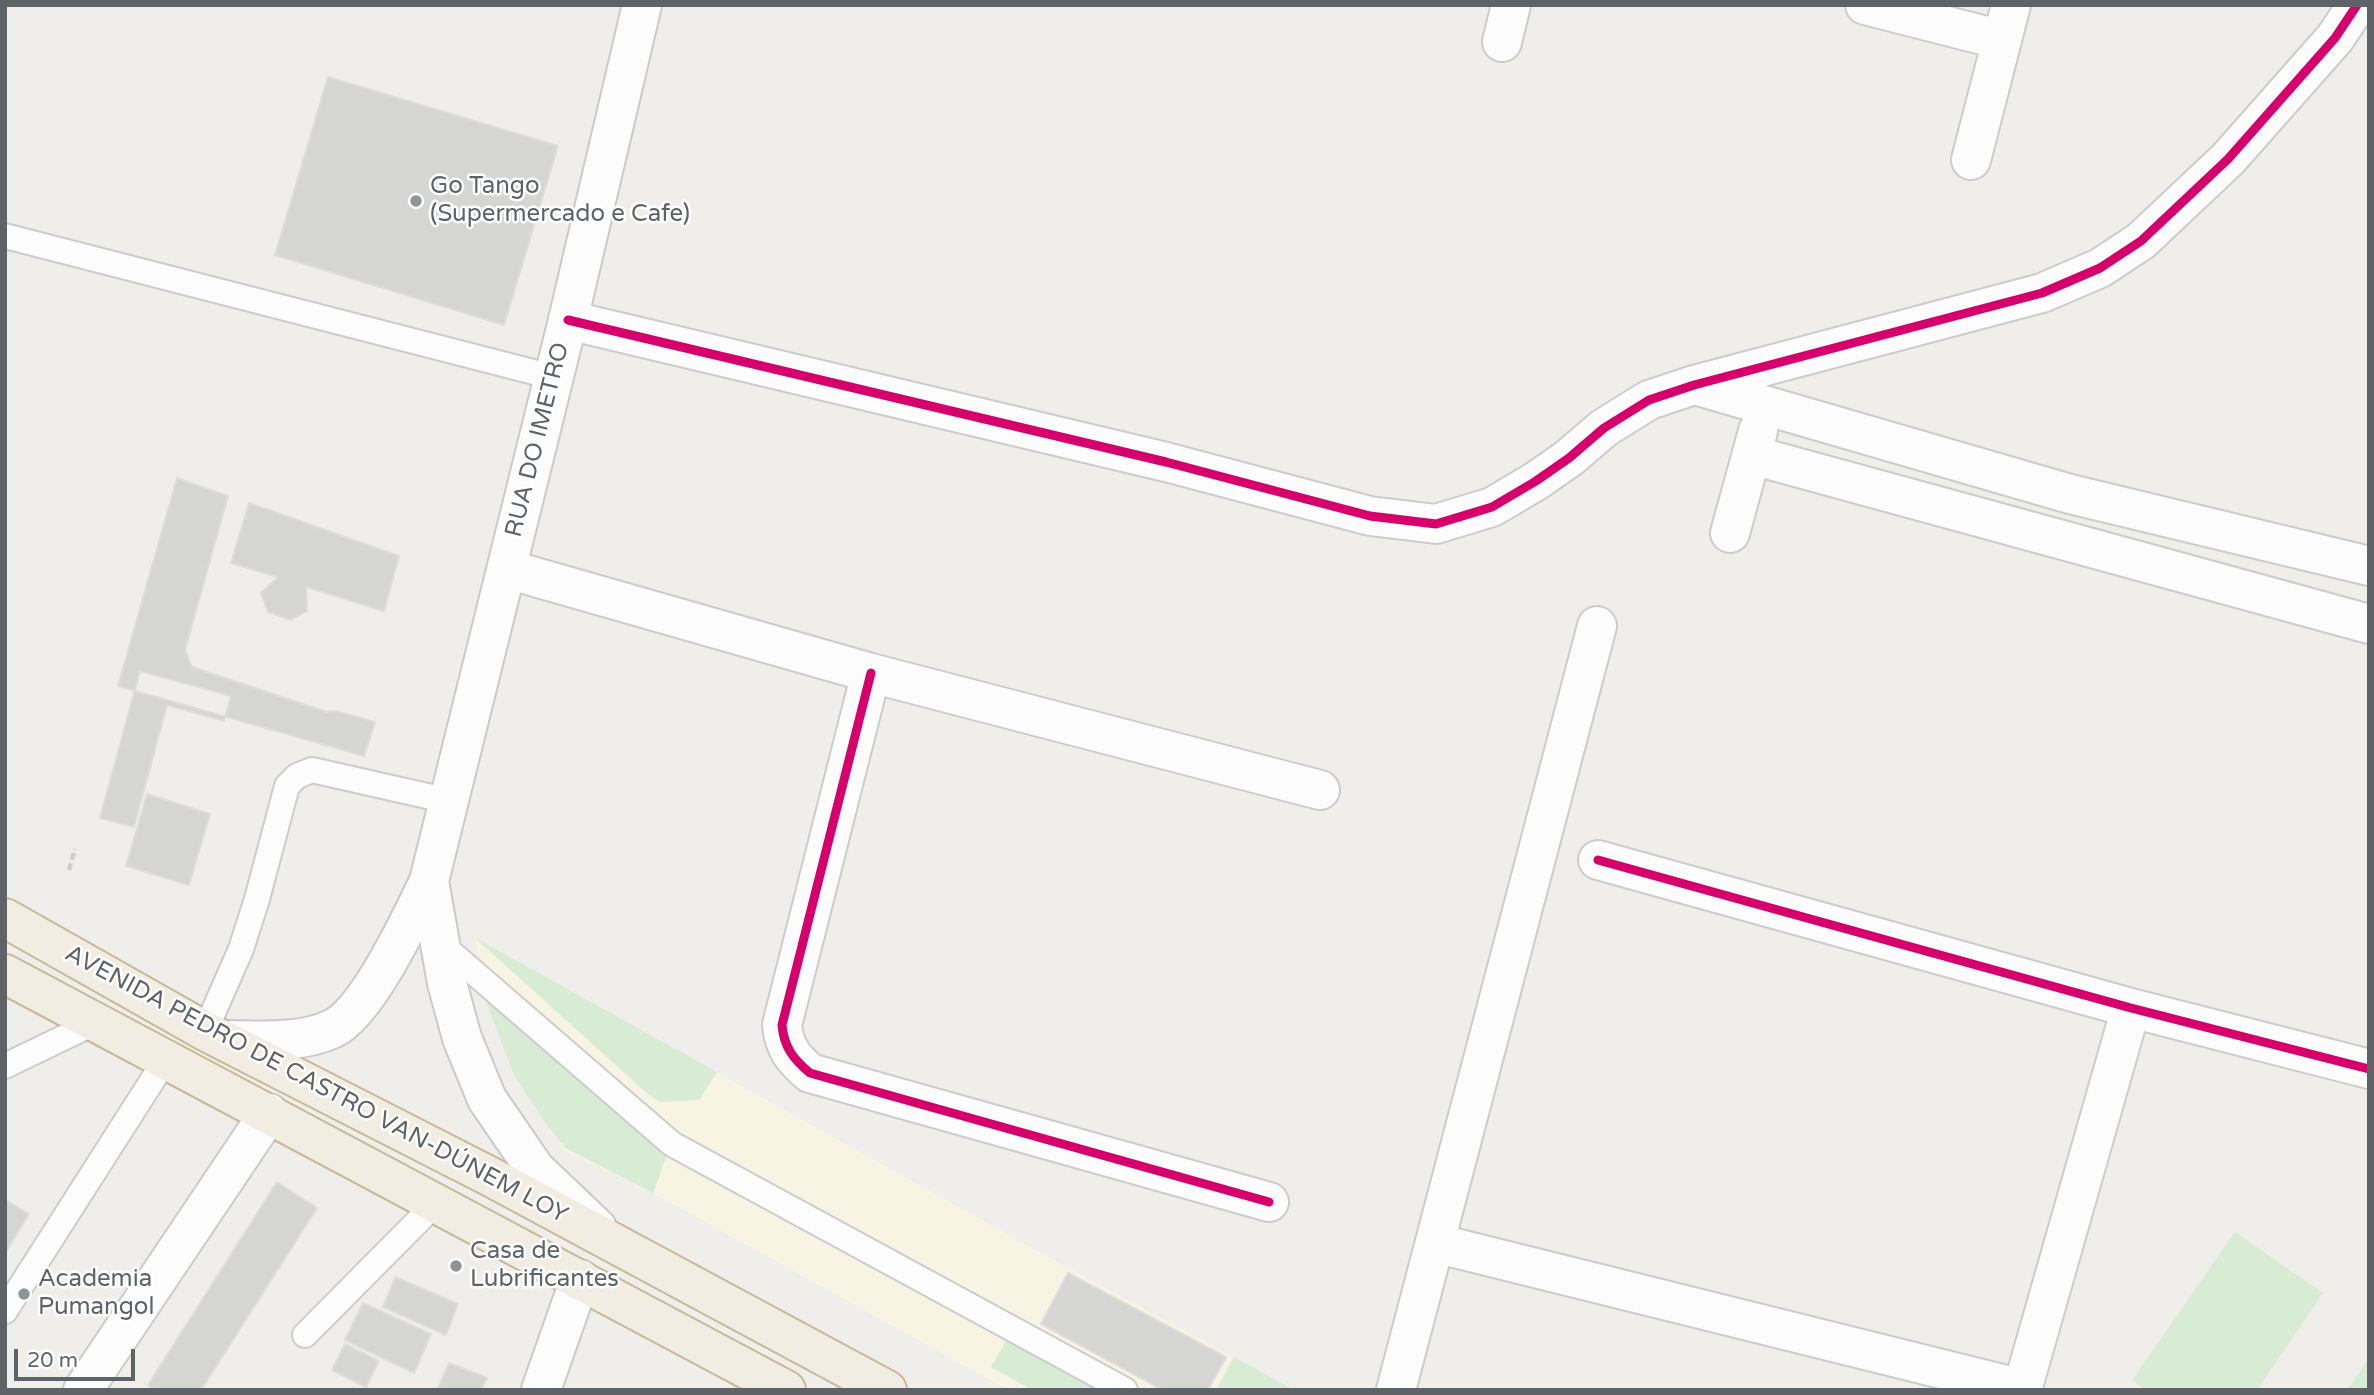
<!DOCTYPE html>
<meta charset="utf-8">
<style>
body{margin:0}
#map{position:relative;width:2374px;height:1395px;overflow:hidden;background:#efeeea;font-family:"Varela Round",sans-serif}
canvas{display:block}
.frame{position:absolute;inset:0;border:7px solid #5f6368;pointer-events:none}
.scale{position:absolute;left:14px;top:1349px;width:121px;height:32px;box-sizing:border-box;border:4px solid #5f6368;border-top:0;padding-left:9px;font-size:21px;line-height:24px;white-space:nowrap;color:#5f6368;-webkit-text-stroke:5px #fff;paint-order:stroke}
</style>
<div id="map">
<canvas width="2374" height="1395"></canvas>
<div class="frame"></div>
<div class="scale">20 m</div>
</div>
<script>
const c = document.querySelector('canvas').getContext('2d');
c.lineJoin = 'round';
function paint(path, color) { c.fillStyle = color; c.fill(path, 'evenodd'); }
function stroke(path, color, width, dash) { c.strokeStyle = color; c.lineWidth = width; c.lineCap = dash ? 'butt' : 'round'; c.setLineDash(dash || []); c.stroke(path); }
function drawText(font, color, halo, rows, align = 'center') {
  c.font = font + ' "Varela Round",sans-serif'; c.lineWidth = 5; c.setLineDash([]); c.textBaseline = 'middle'; c.strokeStyle = halo; c.fillStyle = color; for (const [text, x, y, turn = 0] of rows) {
    c.save(); c.translate(x, y); c.rotate((+turn || 0) * Math.PI / 180); c.textAlign = isNaN(turn) ? turn : align; if (halo) c.strokeText(text, 0, 0); c.fillText(text, 0, 0); c.restore();
  }
}
paint(new Path2D(`
 M474 937 1068 1268 1294 1390H1008L653 1193 564 1151 514 1075Z`), '#f8f4e4');
paint(new Path2D(`
 M474 937 717 1072 699 1100 660 1102 649 1095Z
 M477 978 668 1152 653 1193 565 1148 544 1121 514 1075Z
 M2235 1232 2323 1293 2257 1390H2146L2132 1380Z
 M1010 1334 1112 1390H1032L991 1367Z
 M1234 1357 1294 1390H1216Z
 M2369 1359V1390H2347Z`), '#d7ebd5');
const building = new Path2D(`
 M328 77 558 146 504 325 275 255Z
 M177 478 228 496 185 650 192 667 327 712 336 711 375 722 364 756 118 686Z
 M249 503 399 556 384 611 306 587 307 611 291 620 268 612 261 593 278 577 231 563Z
 M140 671 231 696 224 721 167 705 134 827 100 818Z
 M147 794 210 814 189 885 126 866Z
 M277 1182 317 1208 201 1390H155L148 1385Z
 M5 1200 29 1214 5 1253Z
 M1068 1273 1226 1357 1208 1390H1163L1041 1324Z
 M395 1277 458 1304 446 1335 383 1307Z
 M363 1303 431 1334 414 1373 345 1340Z
 M345 1344 379 1361 366 1387 332 1370Z
 M449 1363 487 1378 481 1390H437Z`);
paint(building, '#d5d5d3');
stroke(building, '#deddd9', 2);
const lane = new Path2D(`
 M5 236 553 377
 M441 944 672 1144 1125 1390
 M205 1031 241 949 257 899 287 786 297 776 312 770 449 801
 M5 1066 94 1023
 M5 1311 166 1059
 M305 1335 437 1202`);
const street = new Path2D(`
 M1865 5 2002 40
 M1502 42 1511 5
 M1971 160 2011 5
 M568 320 1166 462 1370 516 1436 524 1492 507 1536 481 1569 458 1604 428 1649 400 1694 385 2042 293 2100 268 2141 241 2228 159 2335 38 2357 5
 M1695 385 2070 494 2369 566
 M1752 455 2369 624
 M1730 533 1758 431
 M507 569 871 673 1320 790
 M871 673 782 1025C784 1047 793 1059 810 1073L1269 1202
 M1598 860 2131 1008 2369 1069
 M1435 1243 2022 1389
 M83 1390 269 1113
 M1396 1390 1597 626
 M2022 1390 2131 1008`);
const secondary = new Path2D(`
 M429 881 447 983 462 1038 487 1099 535 1169 597 1228
 M225 1040C260 1040 299 1044 332 1029 367 1013 412 917 429 881L568 320 642 5
 M541 1390 580 1279`);
const highway = new Path2D(`
 M5 918 205 1031 491 1177 887 1390
 M5 974 786 1390`);
stroke(lane, '#cbcccc', 28);
stroke(street, '#cbcccc', 42);
stroke(secondary, '#cacacb', 42);
stroke(highway, '#c8b996', 42);
stroke(new Path2D(`
 M69 870 75 849`), '#cacfcc', 4.5, [7, 3.5]);
stroke(lane, '#fdfcfc', 24);
stroke(street, '#fdfcfc', 38);
stroke(secondary, '#fdfcfc', 38);
stroke(highway, '#f1ede2', 38);
stroke(new Path2D(`
 M568 320 1166 462 1370 516 1436 524 1492 507 1536 481 1569 458 1604 428 1649 400 1694 385 2042 293 2100 268 2141 241 2228 159 2335 38 2357 5
 M871 673 782 1025C784 1047 793 1059 810 1073L1269 1202
 M1598 860 2131 1008 2369 1069`), '#d6006c', 9);
for (const [x, y, r, color] of [
 [416,201,7,"#919496"],
 [456,1266,7,"#919496"],
 [24,1294,7,"#919496"]
]) { const dot = new Path2D(); dot.arc(x, y, r, 0, 2 * Math.PI); c.fillStyle = color; c.fill(dot); stroke(dot, '#fff', 2.5); }
drawText('24px', '#5f6368', '#fff', [
 ["Go Tango",430,187],
 ["(Supermercado e Cafe)",430,215],
 ["Casa de",470,1252],
 ["Lubrificantes",470,1280],
 ["Academia",38,1280],
 ["Pumangol",38,1308]
], 'left');
drawText('24px', '#5f6368', '#fff', [
 ["RUA DO IMETRO",538,440,-76],
 ["AVENIDA PEDRO DE CASTRO VAN-DÚNEM LOY",316,1085,28]
]);
</script>
